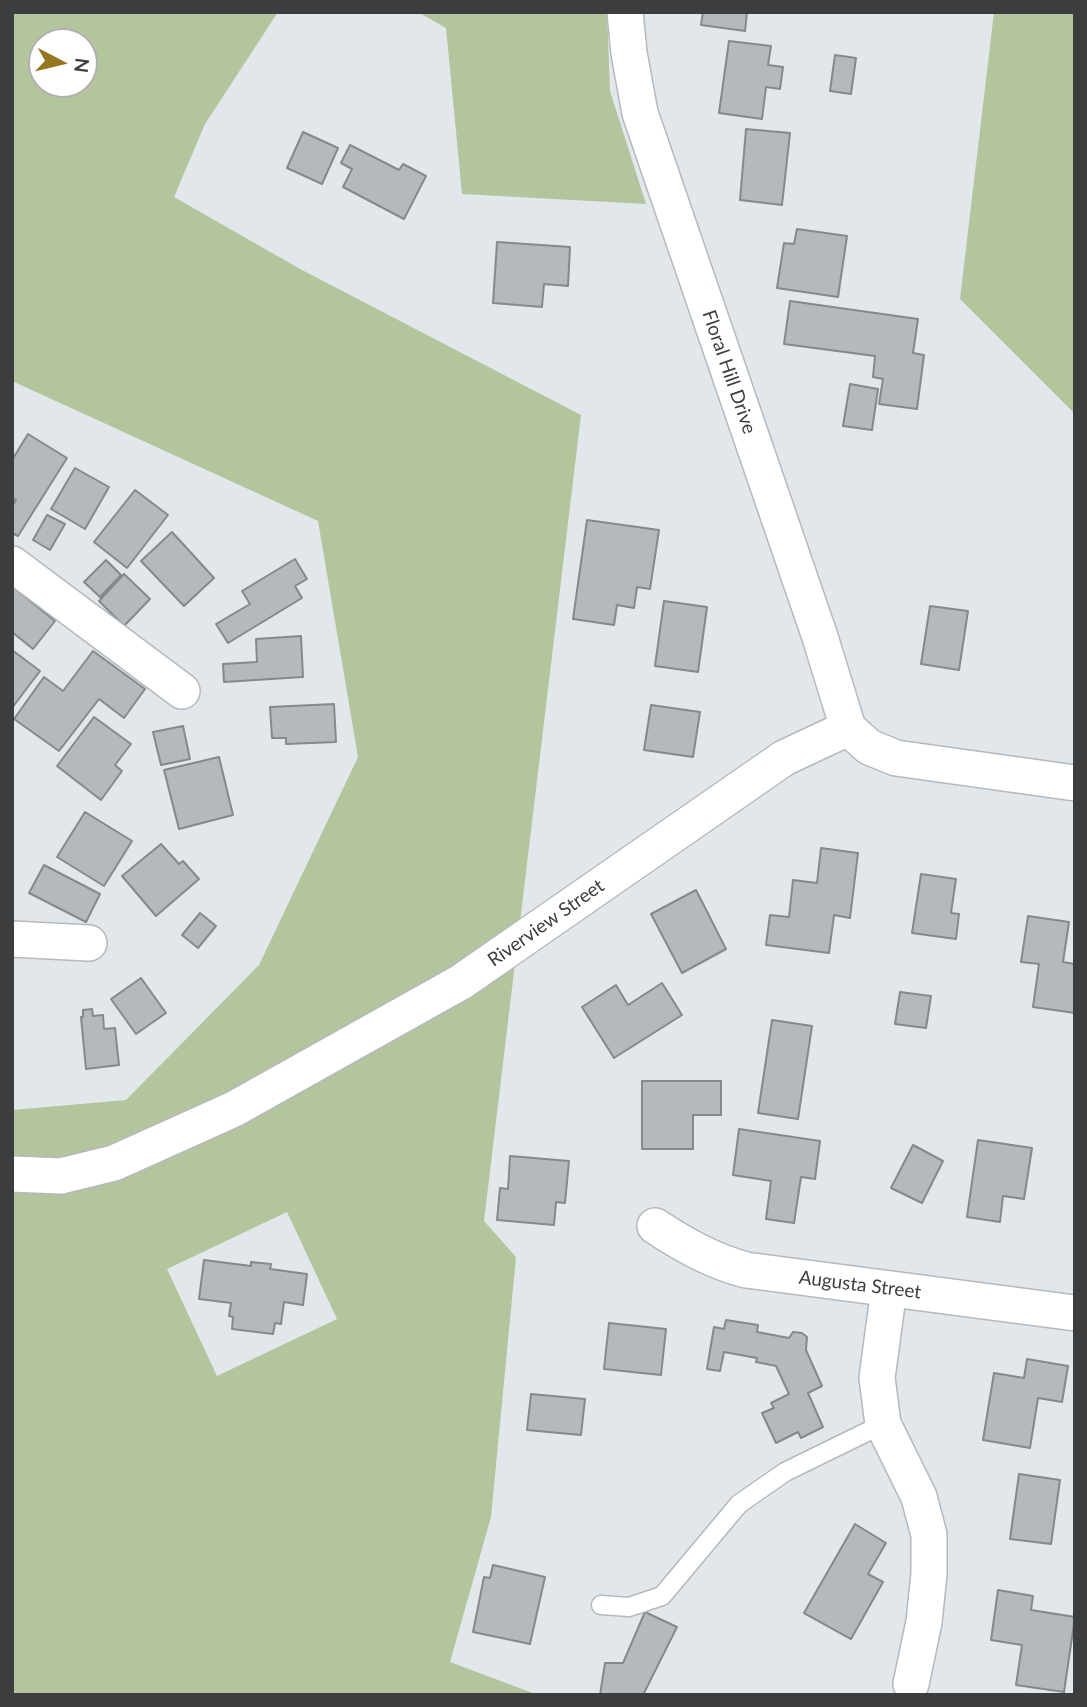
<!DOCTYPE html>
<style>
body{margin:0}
#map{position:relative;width:1087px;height:1707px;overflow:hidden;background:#e2e7eb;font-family:Lato,sans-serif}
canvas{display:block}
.frame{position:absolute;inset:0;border:14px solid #3b3d3e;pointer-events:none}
.north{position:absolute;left:28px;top:28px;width:70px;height:70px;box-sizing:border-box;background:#fff;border:2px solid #b1b1b2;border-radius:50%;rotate:97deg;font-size:19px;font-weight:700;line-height:28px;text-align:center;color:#3b3d3e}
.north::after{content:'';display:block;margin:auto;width:24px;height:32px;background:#96761e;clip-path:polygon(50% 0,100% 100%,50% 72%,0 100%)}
</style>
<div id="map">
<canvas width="1087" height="1707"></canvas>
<div class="frame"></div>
<div class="north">N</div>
</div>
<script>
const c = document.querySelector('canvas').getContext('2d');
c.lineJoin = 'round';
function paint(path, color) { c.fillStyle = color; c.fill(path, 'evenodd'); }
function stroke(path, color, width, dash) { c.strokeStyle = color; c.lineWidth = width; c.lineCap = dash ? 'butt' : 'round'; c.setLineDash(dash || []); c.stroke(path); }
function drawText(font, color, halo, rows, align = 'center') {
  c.font = font + ' Lato,sans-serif'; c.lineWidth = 7; c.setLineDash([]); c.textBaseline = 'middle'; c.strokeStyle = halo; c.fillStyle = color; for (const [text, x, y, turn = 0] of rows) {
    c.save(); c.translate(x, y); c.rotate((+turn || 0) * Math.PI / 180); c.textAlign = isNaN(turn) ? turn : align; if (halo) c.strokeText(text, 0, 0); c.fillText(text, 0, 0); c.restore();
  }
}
paint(new Path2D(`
 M12 12H278L205 124 174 197 302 270 581 415 484 1221 516 1257 491 1517 450 1662 538 1695H12V1110L126 1100 259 965 358 757 318 521 12 381ZM42 42H84V84H42ZM287 1212 337 1319 217 1376 167 1269Z
 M418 12H607L610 91 646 204 462 194 446 28Z
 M994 12H1075V414L960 299Z`), '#b4c49d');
const building = new Path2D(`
 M703 12H747L745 31 701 25Z
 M729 41 771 46 768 65 783 67 780 89 766 87 762 119 719 113Z
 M835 55 856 58 851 94 830 91Z
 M746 129 790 133 782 205 740 200Z
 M303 132 338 148 322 184 287 168Z
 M350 145 399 170 403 164 426 176 404 219 343 187 352 169 341 163Z
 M797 229 847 236 838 297 777 288 784 243 794 244Z
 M497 242 570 247 568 286 544 284 542 307 493 303Z
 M790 301 918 319 913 353 924 355 917 409 879 404 883 379 873 377 875 356 784 344Z
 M850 384 878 389 872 430 843 426Z
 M28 434 67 458 18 536 12 533V507L16 500 12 498V460Z
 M75 468 109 487 85 529 51 509Z
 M135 490 168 515 127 568 94 542Z
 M47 515 65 524 50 550 33 540Z
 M587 520 659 530 650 589 637 587 634 608 617 605 614 625 573 619Z
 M172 532 214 578 184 606 141 561Z
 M295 559 307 579 295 586 302 598 228 643 216 624 250 604 242 591Z
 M106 560 121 575 100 597 84 582Z
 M124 574 150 599 124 626 99 601Z
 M12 586 55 621 33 649 12 632Z
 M664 601 707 607 698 672 655 666Z
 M930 606 968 611 959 670 921 664Z
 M301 636 303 677 224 682 223 664 257 662 256 639Z
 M12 650 40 671 12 708Z
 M93 651 145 689 124 718 99 699 59 751 14 719 44 677 63 691Z
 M334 704 336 742 286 744V738H272L270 707Z
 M651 705 700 712 693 757 644 750Z
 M94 717 131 744 115 765 122 771 101 800 57 766Z
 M183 726 190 759 161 765 153 732Z
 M219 757 233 815 179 829 164 770Z
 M85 812 132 841 104 886 57 857Z
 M161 844 179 864 183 861 199 879 156 916 122 876Z
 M821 848 858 853 850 918 834 915 829 953 766 945 770 915 789 917 793 880 817 883Z
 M44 865 100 894 86 922 29 893Z
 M921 874 956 879 951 913 959 914 956 939 912 933Z
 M696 890 726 949 682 973 651 914Z
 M200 913 216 926 198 948 182 935Z
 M1028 916 1069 922 1063 962 1075 964V1013L1033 1007 1039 964 1021 962Z
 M141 978 166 1013 136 1034 111 999Z
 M662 983 682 1015 614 1058 582 1007 616 985 628 1005Z
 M900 992 931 996 926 1028 895 1024Z
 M92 1009 93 1016 103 1015 104 1029 115 1028 119 1065 86 1069 81 1017H83V1010Z
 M772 1020 812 1026 798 1119 758 1113Z
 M642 1081H721V1115H693V1149H642Z
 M739 1129 820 1141 815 1179 801 1177 794 1223 766 1219 771 1181 733 1175Z
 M978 1140 1032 1148 1024 1199 1003 1196 1000 1222 967 1217Z
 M913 1145 943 1161 922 1203 891 1188Z
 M510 1156 569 1161 565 1203 556 1202 554 1225 497 1220 500 1188 508 1189Z
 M204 1260 251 1266V1262L271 1264 270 1269 307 1274 303 1305 284 1302 281 1324 275 1323 273 1334 232 1329 233 1317 229 1316 231 1303 199 1299Z
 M726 1320 758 1325 757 1332 789 1338 793 1332 802 1333 807 1337 806 1350 822 1386 808 1393 823 1427 801 1438 798 1432 776 1443 762 1413 774 1408 771 1403 789 1394 776 1366 756 1362 757 1358 724 1352 720 1371 707 1369 714 1327 724 1329Z
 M609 1323 666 1329 661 1375 604 1369Z
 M1027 1359 1068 1366 1062 1402 1038 1398 1030 1448 983 1440 994 1373 1024 1378Z
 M531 1394 585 1399 581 1435 527 1430Z
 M1019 1474 1060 1480 1051 1544 1010 1539Z
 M855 1524 886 1543 868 1574 883 1582 851 1639 804 1613Z
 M493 1565 545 1577 530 1644 473 1632 484 1577 490 1578Z
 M998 1590 1033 1596 1031 1610 1075 1617 1064 1692 1016 1685 1022 1645 991 1640Z
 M645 1612 677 1627 643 1695H600L605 1663H623Z`);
paint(building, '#b4b9bd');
stroke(building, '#85898d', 2);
const lane = new Path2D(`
 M601 1605 629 1607 662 1596 739 1504 785 1472 883 1424`);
const street = new Path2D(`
 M625 12 629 53 640 113 820 637 848 728
 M12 564 182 691
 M12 939 89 943
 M12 1174 61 1176 114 1163 234 1109 461 982 784 758 848 728 869 747 896 758 1075 783
 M655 1226C684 1245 712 1261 746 1270L1075 1313
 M889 1289 877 1378 883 1424 919 1497 929 1535V1574L924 1622 911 1684`);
stroke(lane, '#b4b9bd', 21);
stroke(street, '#b4b9bd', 38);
stroke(lane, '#fff', 18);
stroke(street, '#fff', 35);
drawText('19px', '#3b3d3e', '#fff', [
 ["Floral Hill Drive",729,372,71],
 ["Riverview Street",546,923,-35],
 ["Augusta Street",860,1285,7]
]);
</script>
